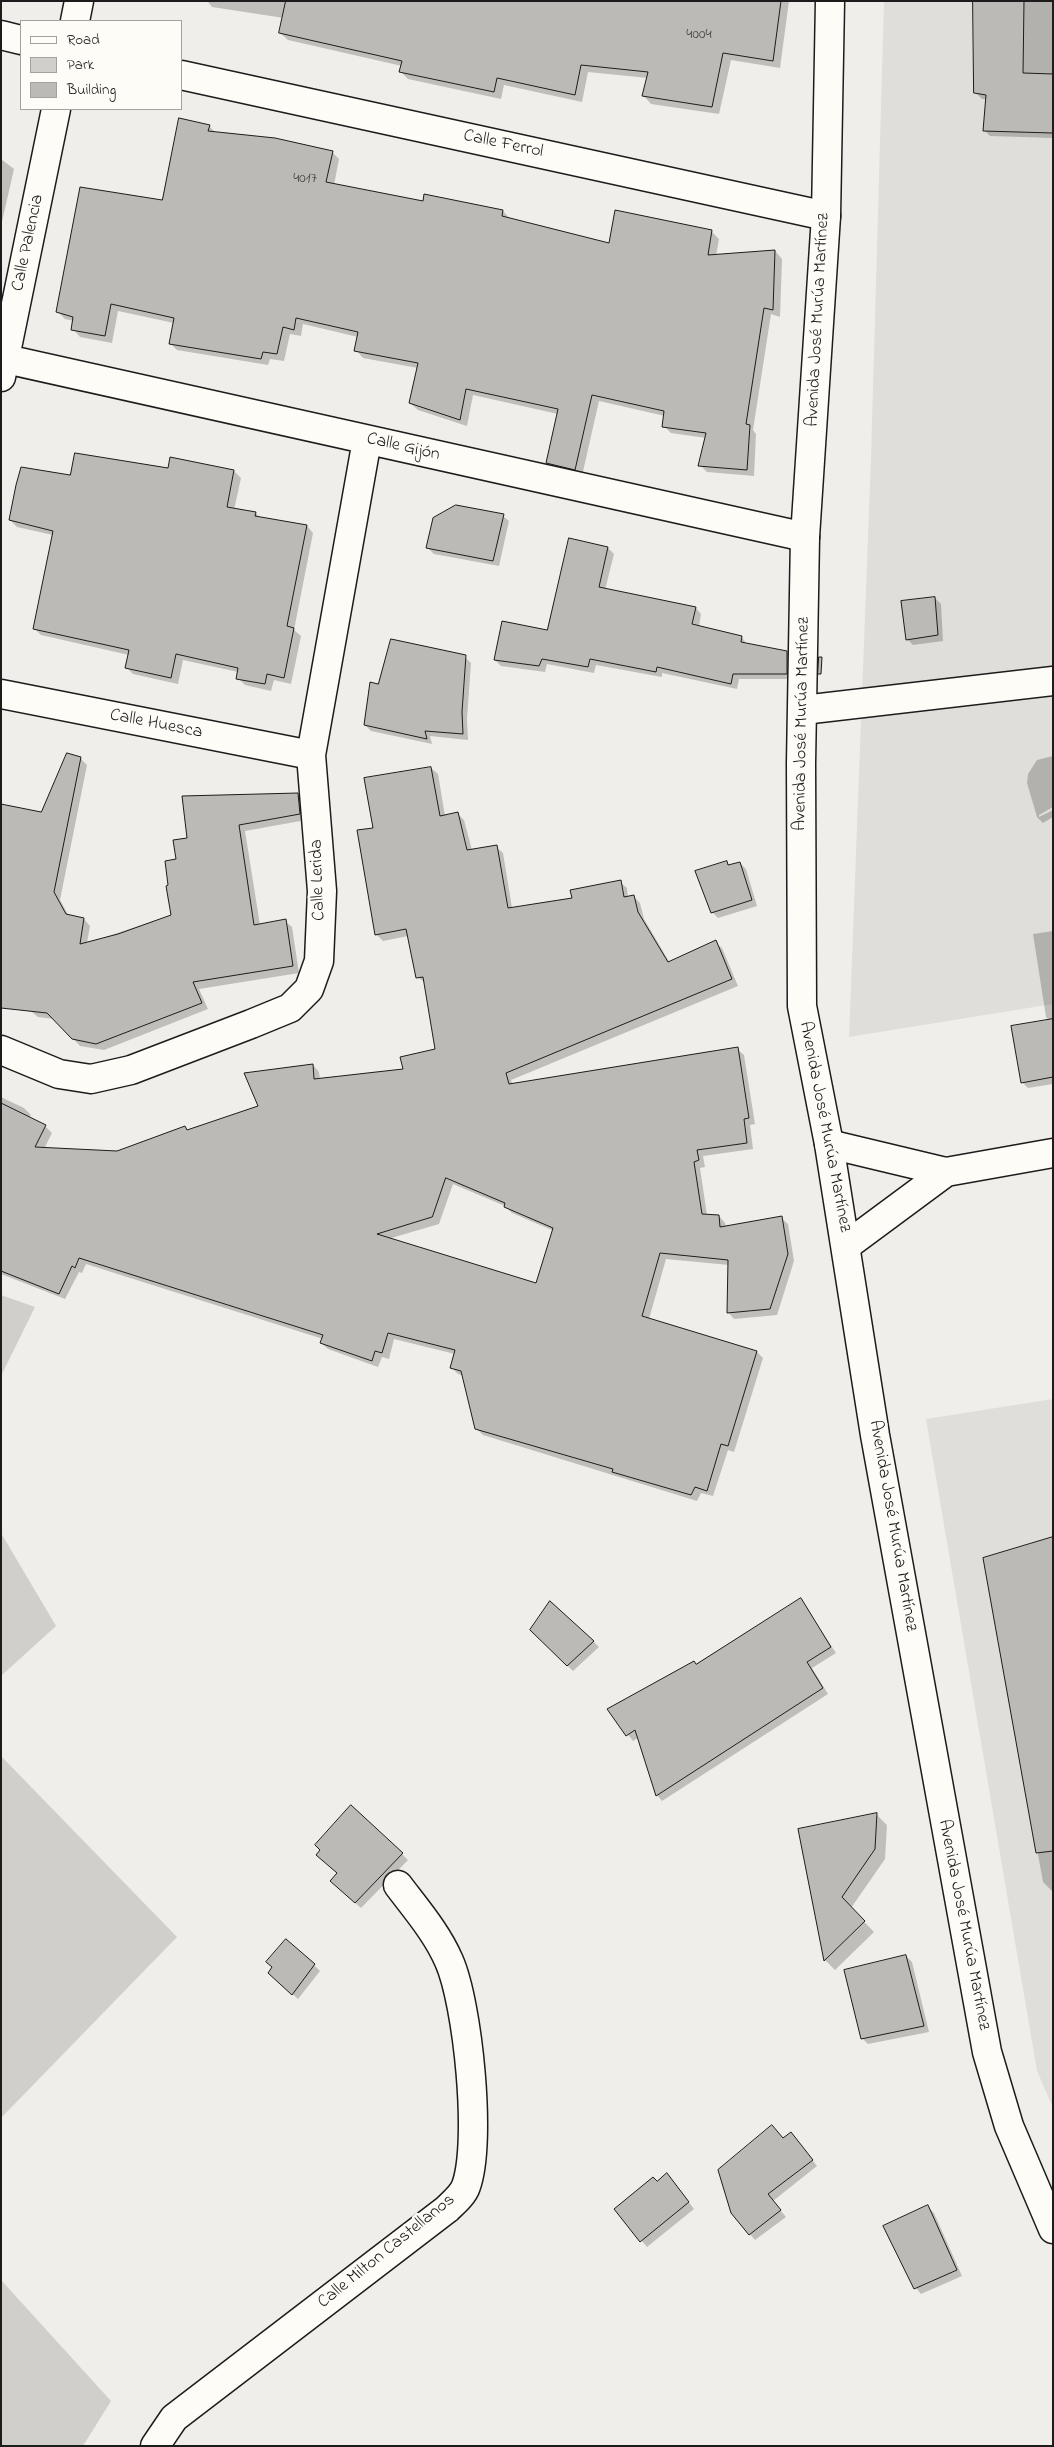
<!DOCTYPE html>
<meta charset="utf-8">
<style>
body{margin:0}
#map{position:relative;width:1054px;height:2447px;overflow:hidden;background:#f0eeea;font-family:"Indie Flower",sans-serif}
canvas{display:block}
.frame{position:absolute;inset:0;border:2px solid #1c1c1c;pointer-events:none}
.legend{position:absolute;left:20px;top:20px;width:162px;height:90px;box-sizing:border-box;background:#fdfcf7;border:1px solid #a3a29f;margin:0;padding:6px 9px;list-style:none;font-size:15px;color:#1c1c1c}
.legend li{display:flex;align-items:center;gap:10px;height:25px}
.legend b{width:25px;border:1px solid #a3a29f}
</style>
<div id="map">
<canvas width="1054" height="2447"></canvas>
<div class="frame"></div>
<ul class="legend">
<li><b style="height:6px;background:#fdfcf7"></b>Road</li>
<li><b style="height:14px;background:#d0cfcc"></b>Park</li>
<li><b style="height:14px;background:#bbbab6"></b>Building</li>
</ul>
</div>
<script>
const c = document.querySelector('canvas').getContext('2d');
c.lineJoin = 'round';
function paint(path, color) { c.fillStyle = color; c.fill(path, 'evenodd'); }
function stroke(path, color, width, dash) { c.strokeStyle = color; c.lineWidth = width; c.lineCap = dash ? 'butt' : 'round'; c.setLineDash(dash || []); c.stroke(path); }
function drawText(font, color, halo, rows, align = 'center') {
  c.font = font + ' "Indie Flower",sans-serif'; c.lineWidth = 5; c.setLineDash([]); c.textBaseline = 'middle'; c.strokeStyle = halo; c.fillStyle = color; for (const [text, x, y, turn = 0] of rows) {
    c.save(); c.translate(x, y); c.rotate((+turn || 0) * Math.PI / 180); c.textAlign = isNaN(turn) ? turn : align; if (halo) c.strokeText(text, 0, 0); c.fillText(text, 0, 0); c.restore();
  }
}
paint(new Path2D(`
 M884 1H1053V1004L849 1037 871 458Z
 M1053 1399V2108L1037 2071 926 1419Z`), '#e0deda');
paint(new Path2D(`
 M1 1295 35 1307 1 1376Z
 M1 1533 56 1626 1 1676Z
 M1 1756 177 1937 1 2118Z
 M1 2280 111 2401 83 2446H1Z`), '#d0cfcc');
paint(new Path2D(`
 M201 1H789L780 68 731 60 719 114 651 104 644 96 648 78 588 72 582 102 504 85 501 99 408 79 401 72 402 66 288 40 280 33 284 18 212 7 208 2Z
 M974 1H1053V138L990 136 984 130 987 99H982L975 92Z
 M209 126 216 133 332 152 339 159 334 185 424 203 503 211 510 219 610 244 712 232 719 239 716 256 775 251 782 259 780 317 771 314 753 430 756 434 754 476 707 472 700 465 706 438 671 433 664 426 665 416 599 401 582 476 555 470 548 463 558 414 473 395 467 426 418 410 410 403 418 368 363 358 356 350 358 337 303 324 301 336 290 334 284 361 270 359 268 365 177 350 170 343 174 323 118 311 112 343 80 337 73 329 74 321 65 319 57 311 163 202Z
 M1 159 14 169 1 226Z
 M169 469 234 471 241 478 234 510 256 513 260 518 307 526 313 533 294 630 301 636 291 684 274 680 271 691 245 685 238 678V672L183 660 178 684 133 674 126 667 129 655 41 635 34 628 53 535 17 527 10 520 71 477Z
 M503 516 509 521 499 566 434 554 428 548Z
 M608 548 614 554 605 590 696 608 701 614 699 627 742 637 747 645 787 652 793 658 792 679H739L737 689 662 673V677L596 665 594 673 547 664 545 672 501 666 495 660 548 632Z
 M935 598 941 604 943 641 913 645 907 639Z
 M465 657 471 663 467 719 468 740 430 736 432 744 371 731 365 725 379 686Z
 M1053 756V807L1039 815V817L1053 810V817L1043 823 1037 817 1027 783 1028 774 1037 760Z
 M80 758 87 765 60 900 69 916 84 919 90 926 87 943 172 915 170 886 178 860 188 839 298 794 305 801 306 820 245 831 260 925 285 921 292 927 299 973 199 989 208 1009 104 1050 80 1046 54 1019 38 1017 32 1012 1 1003 42 814Z
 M431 768 438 774 445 816 458 814 464 820 472 850 496 847 503 853 512 908 573 899 620 882 627 888 628 898 634 897 640 903 644 919 670 963 715 942 722 948 738 986 511 1080 513 1085 737 1049 744 1055 755 1124 750 1125 753 1149 703 1156 705 1167 700 1168 707 1215 719 1216 725 1223 726 1227 781 1218 788 1224 794 1261 777 1315 734 1319 728 1312 729 1265 666 1259 649 1319 757 1352 763 1358 734 1452 728 1450 713 1496 701 1493 697 1501 483 1435 476 1428 464 1376 458 1374 451 1367 455 1354 394 1339 389 1359 382 1357 378 1367 328 1349 321 1343 323 1339 86 1264 82 1273 79 1272 65 1299 1 1274V1097L24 1108 31 1115 29 1118 45 1126 52 1133 44 1149 118 1152 185 1127 188 1130 259 1106 313 1065 319 1072 320 1080 405 1070 436 1050 426 983 417 977 408 936 383 941 376 934 374 829ZM453 1184 505 1206 512 1213 554 1231 536 1285 388 1239 439 1224Z
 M727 862 730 866 740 863 746 869 757 906 718 918 712 912Z
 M1053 931V1084L1028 1088 1022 1082 1049 1020 1046 1017 1033 934Z
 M1053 1538V1892L1043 1882 984 1559Z
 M801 1600 836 1653 812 1668 828 1694 662 1801 657 1795 639 1737 633 1741 609 1710 697 1665Z
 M531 1630 593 1641 599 1647 573 1671Z
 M877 1815 887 1825 885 1859 851 1908 874 1932 835 1970 825 1960 800 1830Z
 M402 1854 408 1860 361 1908 337 1887 338 1873Z
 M906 1956 912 1962 929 2032 868 2044 862 2038Z
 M314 1965 320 1971 298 1999 275 1978Z
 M772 2126 783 2139H796L817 2166 773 2201 786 2217 755 2240 750 2234Z
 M667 2174 694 2209 647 2247 616 2209Z
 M928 2207 934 2213 962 2276 921 2294 916 2288 885 2227Z`), '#0003');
const building = new Path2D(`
 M286 1H781L773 61 723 53 712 107 642 96 648 72 581 65 575 95 497 78 494 92 399 72 402 61 279 33Z
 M973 1H1024L1023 73 1053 74V133L983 131 986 95 974 93Z
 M179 118 210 125 208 131 275 138 333 151 326 182 423 201 424 194 503 210 502 216 609 243 615 210 712 230 708 255 775 250 773 310 764 308 746 424 750 425 747 470 698 466 706 433 662 427 664 411 592 395 575 470 546 463 558 409 466 389 460 420 409 403 418 363 354 351 358 332 296 318 294 330 283 327 277 354 263 352 261 359 169 344 174 318 111 304 105 336 71 330 73 317 56 312 80 187 162 200Z
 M75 453 168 468 170 457 234 470 227 507 256 512 255 516 307 525 287 626 294 628 284 678 267 674 265 684 236 679 238 668 176 654 171 678 125 668 129 650 33 629 53 531 9 520 16 485 21 467 70 475Z
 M456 505 504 514 493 561 426 548 433 518Z
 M569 538 608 547 599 587 696 607 692 624 742 636 741 642 787 651V674H733L731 684 657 667 656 672 590 659 588 667 542 659 539 666 494 660 502 621 547 630Z
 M935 597 938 635 906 640 901 601Z
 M391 639 466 655 462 712 463 734 425 731 427 739 364 725 370 682 378 684Z
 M819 657H822L821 674H818Z
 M67 753 81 757 54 892 66 914 84 918 80 944 118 934 171 915 166 886 168 885 165 861 176 859 173 840 187 838 182 796 298 793 300 814 239 825 254 925 286 919 293 966 193 982 202 1003 96 1044 72 1039 47 1013 1 1008V804L41 812Z
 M431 767 440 816 458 812 467 850 497 845 508 908 572 898 570 890 621 880 624 897 634 895 638 912 668 962 716 940 732 979 506 1073 509 1084 738 1047 749 1118 744 1119 747 1143 697 1150 699 1160 694 1162 702 1214 719 1215 720 1227 782 1216 788 1254 770 1309 727 1313 728 1260 660 1253 642 1316 757 1351 728 1446 721 1444 707 1491 695 1487 691 1495 612 1472 613 1469 475 1429 461 1371 450 1368 455 1350 388 1333 382 1353 375 1351 372 1361 320 1343 323 1335 79 1258 75 1268 72 1266 59 1294 1 1271V1103L46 1125 35 1147 117 1151 185 1126 187 1130 258 1106 244 1073 313 1064 314 1079 403 1069 400 1057 435 1049 423 977 416 978 406 929 375 935 357 830 373 828 364 778ZM446 1178 505 1203 504 1207 553 1228 536 1283 377 1234 432 1217Z
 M727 861 728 865 740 862 752 900 711 913 695 871Z
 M1053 1019V1077L1021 1083 1011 1026Z
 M1053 1537V1851L1036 1853 983 1558Z
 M801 1598 831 1647 807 1662 823 1688 656 1796 635 1730 626 1736 607 1709 694 1661 696 1664Z
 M550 1601 594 1641 567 1666 530 1630Z
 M351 1805 403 1853 355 1903 330 1881 337 1873 316 1855 320 1850 315 1845Z
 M877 1813 875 1849 842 1897 865 1921 824 1961 798 1829Z
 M286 1939 315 1964 292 1995 268 1973 272 1967 266 1962Z
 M906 1955 924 2026 861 2039 844 1970Z
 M772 2125 783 2138 791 2132 813 2160 768 2194 781 2210 749 2235 731 2213 718 2170Z
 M667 2173 689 2202 640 2242 614 2209 653 2177 657 2181Z
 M928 2205 957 2270 914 2289 883 2226Z`);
paint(building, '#bbbab6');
stroke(building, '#1c1c1c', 1);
const minor = new Path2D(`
 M75 21 79 1
 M1 35 21 40
 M181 75 826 216
 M1 358 805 537
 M1 377 56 109
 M1 694 311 755
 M803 710 1053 681
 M1 1050 59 1074 91 1079 131 1070 251 1024 290 1008 309 989 319 961 322 891 311 755 367 440
 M829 1144 946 1172 1053 1153
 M846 1246 946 1172
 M155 2446 174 2418 447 2209C453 2203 463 2195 466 2186 482 2142 468 2004 449 1961 437 1933 416 1909 398 1885`);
const major = new Path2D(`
 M830 1 826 216 805 537 801 763 802 1006 829 1144 875 1435 987 2052 1009 2126 1053 2229`);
stroke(minor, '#1c1c1c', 31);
stroke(major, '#1c1c1c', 31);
stroke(minor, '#fdfcf7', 28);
stroke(major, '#fdfcf7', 28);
drawText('15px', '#444442', null, [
 ["4004",699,36],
 ["4017",305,180]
]);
drawText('18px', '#1c1c1c', '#fdfcf7', [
 ["Calle Ferrol",503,145,12],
 ["Calle Palencia",29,243,-78],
 ["Avenida José Murúa Martínez",819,320,-87],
 ["Calle Gijón",403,448,13],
 ["Avenida José Murúa Martínez",803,724,-89],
 ["Calle Huesca",156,725,11],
 ["Calle Lerida",319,880,-92],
 ["Avenida José Murúa Martínez",824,1127,79],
 ["Avenida José Murúa Martínez",892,1526,80],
 ["Avenida José Murúa Martínez",963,1925,79],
 ["Calle Milton Castellanos",387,2252,-39]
]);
</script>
